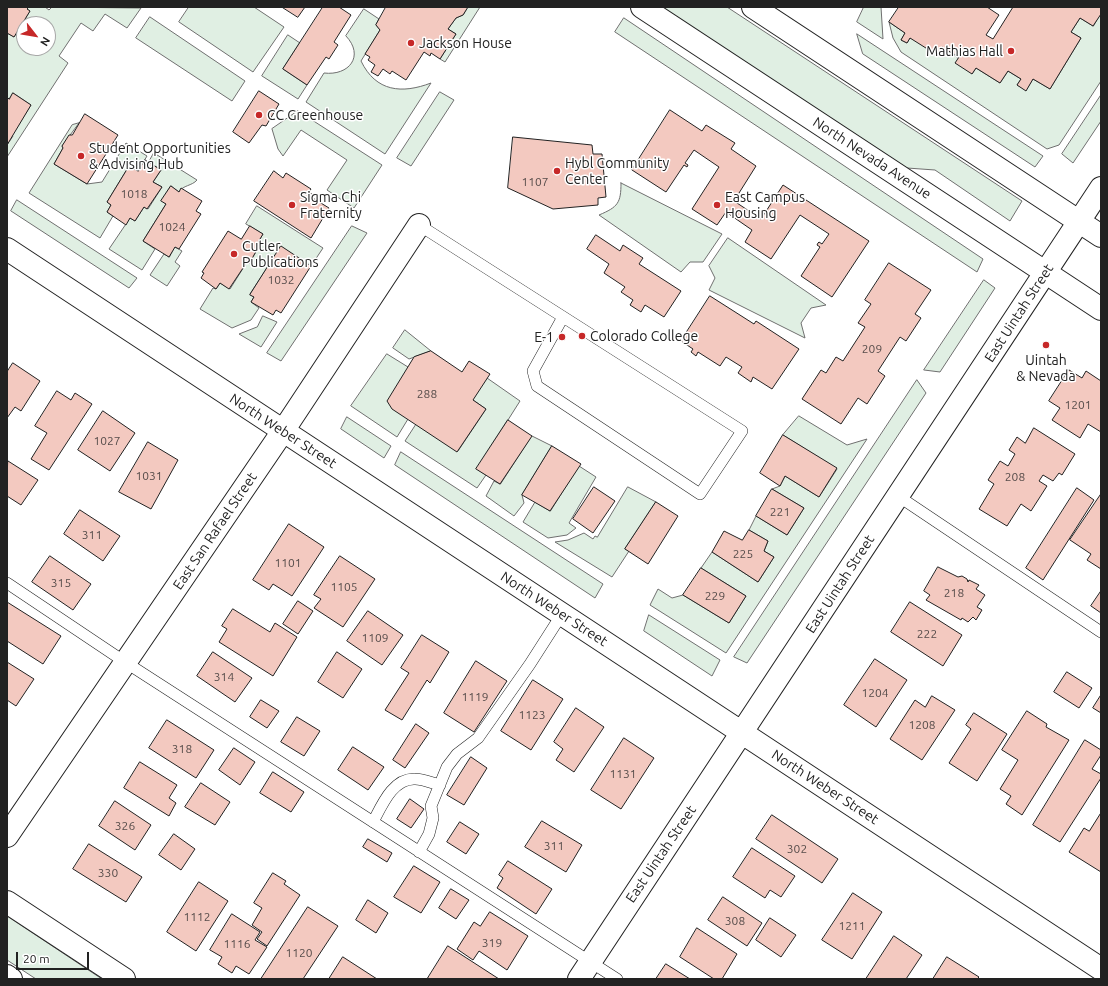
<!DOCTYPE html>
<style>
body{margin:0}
#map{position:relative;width:1108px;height:986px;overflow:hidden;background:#fff;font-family:Ubuntu,sans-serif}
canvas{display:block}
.frame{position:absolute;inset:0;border:8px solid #222;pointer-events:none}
.north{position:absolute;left:16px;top:16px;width:40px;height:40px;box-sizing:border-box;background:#fff;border:1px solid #a7a7a7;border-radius:50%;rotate:121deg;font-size:11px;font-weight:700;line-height:16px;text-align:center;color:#222}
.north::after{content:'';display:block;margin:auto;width:14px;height:18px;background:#c62828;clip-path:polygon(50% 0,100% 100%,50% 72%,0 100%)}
.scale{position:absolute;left:16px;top:952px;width:73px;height:18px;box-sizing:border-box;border:2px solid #222;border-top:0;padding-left:5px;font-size:12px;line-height:14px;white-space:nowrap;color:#222;-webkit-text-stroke:3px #fff;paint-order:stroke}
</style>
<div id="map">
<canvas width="1108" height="986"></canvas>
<div class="frame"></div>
<div class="north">N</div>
<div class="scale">20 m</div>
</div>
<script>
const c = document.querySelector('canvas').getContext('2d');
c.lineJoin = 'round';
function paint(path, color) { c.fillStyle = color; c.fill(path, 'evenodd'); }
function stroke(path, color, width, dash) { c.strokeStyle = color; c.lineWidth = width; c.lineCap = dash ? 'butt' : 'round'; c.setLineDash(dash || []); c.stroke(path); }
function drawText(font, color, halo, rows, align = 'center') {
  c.font = font + ' Ubuntu,sans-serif'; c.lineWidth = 3; c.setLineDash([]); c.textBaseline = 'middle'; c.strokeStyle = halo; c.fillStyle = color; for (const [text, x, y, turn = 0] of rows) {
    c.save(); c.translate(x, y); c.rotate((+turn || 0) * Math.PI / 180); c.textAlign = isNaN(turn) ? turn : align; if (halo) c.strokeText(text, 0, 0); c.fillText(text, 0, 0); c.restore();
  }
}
const green = new Path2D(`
 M29 7H45L49 10 52 7 141 8 127 28 105 14 93 31 81 23 59 56 68 63 7 157V145L13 136 12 135 31 105 13 93 9 99 7 97V33L14 37 30 11 27 9ZM24 24H48V48H24Z
 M189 7H254L284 27 253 72 179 22Z
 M468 7H480L445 62 440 59 456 34 448 29 456 18 463 15Z
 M662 7H727L1022 201 1010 221 935 170 907 168Z
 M864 7H881L883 39 857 22Z
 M364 9 379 19 376 25 380 30 361 61C376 92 402 94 431 83L385 154 306 102 324 73C349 76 365 56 346 36Z
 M1101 13V81L1059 145 1047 149 901 52 893 38 889 22 905 33 901 40 907 43 910 38C941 46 952 48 972 74L976 68 1000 83 1008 71 1021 79 1017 85 1026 90 1033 79 1050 89 1081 38 1071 32 1080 18 1093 26Z
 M150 17 245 81 232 101 136 38Z
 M624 18 983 259 977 272 615 32Z
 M857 34 1043 156 1035 167 863 54Z
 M288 35 300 43 283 69 307 85 298 99 262 76Z
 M440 92 454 100 411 166 397 158Z
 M1101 95V121L1073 163 1062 154Z
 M298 111 382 165 354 208 327 190 347 160 301 130 283 156 278 149 272 129Z
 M79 123 62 146 63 148 54 164 87 184 102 182 126 143 147 156 138 171 129 166 107 202 111 205 107 212 113 216 100 238 29 193 72 125Z
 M154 153 197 180C192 186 183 185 179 192L171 186 162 201 166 204 143 241 155 249 142 270 109 249 130 218 135 221 144 207 148 209 162 187 153 182 161 170 149 162Z
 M621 183 722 234 703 262H690L681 272 599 215C618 207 621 203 621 183Z
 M17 200 137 278 129 288 11 211Z
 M257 206 323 248 311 266 281 247 250 294 254 297 251 302 259 308 251 320 232 328 200 309 213 288 216 289 220 283 230 289 247 262 249 263 259 247 257 244 263 234 246 224Z
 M352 226 367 233 281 361 267 353Z
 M728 238 826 305 811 308 801 323 805 338 709 290 715 278 709 266Z
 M175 247 182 251 175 262 180 266 167 286 150 275 164 254 169 257Z
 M984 280 995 288 940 372 924 370Z
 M263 316 277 322 261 347 239 334 257 327Z
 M405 330 431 351 409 359 393 348Z
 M387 354 408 367V419L397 437 351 406Z
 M487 378 520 401 477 469 486 475 477 488 405 441 416 424 458 451 486 409 473 400Z
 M917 380 926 393 747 663 734 657Z
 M799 416 847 445 867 439 726 653 650 605 658 589 672 598 683 595 729 623 746 596 701 568 712 552 758 582 774 557 764 551 768 541 749 530 756 516 787 535 804 508 772 489 780 486 785 476 819 497 837 469 783 435Z
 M347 417 391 446 384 458 341 429Z
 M532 436 552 446 522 495 524 503 514 516 486 496 494 481 500 484Z
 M401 452 603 584 595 598 395 465Z
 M579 466 596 477 569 523 576 528 567 535 548 538 523 522 535 502 550 511Z
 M628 487 656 502 625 549 629 551 612 577 555 542 568 540 584 533 593 539 595 536 597 537Z
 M649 615 720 660 712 676 644 631Z
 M7 916 102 979H36L7 960Z`);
paint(green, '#e0efe3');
stroke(green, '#6f6f6f', 1);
const building = new Path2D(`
 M7 7H29L27 9 30 11 14 37 7 33Z
 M282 7H305L298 17Z
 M323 7H339L351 15 334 42 338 45 329 59 326 57 307 85 283 69Z
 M386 7H468L463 15 456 18 448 29 456 34 440 59 431 53 430 56 424 52 406 80 392 71 390 74 383 69 378 76 371 72 375 65 368 60 370 57 365 54 380 30 376 25Z
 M899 7H987L999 15 986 35 993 39 1013 7H1101V14L1093 26 1080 18 1071 32 1081 38 1050 89 1033 79 1026 91 1017 85 1021 79 1008 71 1000 83 976 68 972 74 955 63 959 57 942 47 937 55 910 38 907 43 901 40 905 33 889 22Z
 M259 91 279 104 266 126 262 125 249 143 233 132Z
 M13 93 31 105 7 145V97L9 99Z
 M670 110 702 131 706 125 735 143 731 149 756 166 734 201 761 219 783 185 869 241 832 297 801 276 820 247 817 245 818 243 819 242 822 244 829 234 800 215 771 259 745 242 752 230 726 212 717 225 692 209 719 167 694 150 685 163 688 165 687 167 684 165 666 192 632 170Z
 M85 114 118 135 87 184 54 164 63 148 62 146 69 135H72Z
 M513 137 592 145 593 154H602L606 197 598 198V205L553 209 508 188Z
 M145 160 161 170 153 182 162 187 147 209 144 207 135 221 130 218 126 225 107 212 111 205 107 202 129 166 138 171Z
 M274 171 283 178 286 173 311 189 309 192 313 195 311 197 329 208 311 238 254 201Z
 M171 186 179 192 181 188 202 201 196 211 201 214 179 249 175 247 169 257 143 241 166 204 161 201Z
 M250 226 263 234 257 244 259 246 249 264 247 262 229 289 220 283 216 289 201 278 204 273 202 272 228 231 241 239Z
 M596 235 620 251 623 245 643 258 639 264 681 291 664 317 645 305 641 312 630 305 633 300 621 292 625 287 604 273 609 264 587 249Z
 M281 246 311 266 281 313 276 310 273 315 251 302 254 297 250 295Z
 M889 263 931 290 915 314 921 318 906 341 900 337 878 371 885 376 867 404 858 398 841 424 802 399 821 370 826 373 836 357 843 361 865 327 858 323 871 304 865 300Z
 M710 296 754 324 756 321 799 349 772 389 753 377 751 382 738 373 742 367 726 357 720 366 698 352 696 356 691 352 693 349 681 341Z
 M431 351 462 372 469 361 490 374 473 400 486 409 457 452 392 409 387 401 414 357Z
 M13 363 40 381 21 411 15 407 7 418V372Z
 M1069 370 1082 378 1086 371 1101 381V432L1088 424 1080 438 1052 420 1060 408 1049 401Z
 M57 391 71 400 75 393 92 404 49 470 31 459 47 433 35 426Z
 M103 411 135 433 110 471 78 450Z
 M508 420 532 436 500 484 476 469Z
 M1034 428 1075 454 1062 475 1059 473 1053 481 1043 475 1039 481 1047 486 1031 511 1021 504 1007 526 979 509 994 484 988 480 1000 461 1008 466 1015 454 1009 450 1017 437 1025 443Z
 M783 435 837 468 819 497 785 476 780 486 760 473Z
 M148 442 178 460 151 509 119 492Z
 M552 446 581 464 550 511 522 495Z
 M8 461 38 480 21 505 7 496Z
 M594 487 615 501 593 533 573 519Z
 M1077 488 1094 500 1043 580 1026 568Z
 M772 489 804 508 787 535 756 516Z
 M1101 494V569L1087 560 1091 554 1070 540Z
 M656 502 678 516 648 564 625 549Z
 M80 510 120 536 103 561 64 534Z
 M289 524 324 547 292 596 273 584 269 590 253 580Z
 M749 530 768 541 764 551 774 557 758 582 712 552 724 531 742 540Z
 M50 556 91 584 73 610 32 582Z
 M340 556 375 579 343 627 314 608 321 599 314 595Z
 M938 567 958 577 962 576 967 579 968 582 969 580 979 585 976 589 985 595 977 607 982 610 976 620 973 617 968 622 962 618 961 620 926 600 930 595 924 591Z
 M701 568 746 596 729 623 683 595Z
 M1101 591V613L1091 606Z
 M298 601 313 611 298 634 283 624Z
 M7 602 61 636 43 664 7 641Z
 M910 602 962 635 943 666 891 632Z
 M233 609 270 632 275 623 297 637 273 676 219 642 227 629 222 626Z
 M368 611 403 635 382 665 347 641Z
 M422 635 449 652 430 683 427 680 402 720 385 710 409 673 401 668Z
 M213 652 252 678 235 702 197 676Z
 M337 652 362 669 343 698 318 682Z
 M875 659 907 680 876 727 844 705Z
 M476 661 507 681 474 732 444 713Z
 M7 662 34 679 16 706 7 700Z
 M1067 672 1092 688 1079 708 1054 692Z
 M533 680 563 699 531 750 501 731Z
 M1101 695V713L1093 708Z
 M932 696 955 710 922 760 890 739 915 700 925 707Z
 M261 700 279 711 267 728 250 717Z
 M576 708 604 727 574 772 556 760 563 749 554 742Z
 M1027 711 1047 724 1046 727 1069 740 1022 815 1006 804 1011 796 1000 789 1018 760 1002 750Z
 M974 713 1007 734 977 781 949 763 971 729 966 725Z
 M297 717 320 731 304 756 281 742Z
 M167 720 214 750 196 778 149 748Z
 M416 724 429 733 405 768 393 760Z
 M624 738 654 758 621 809 591 790Z
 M1085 740 1101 750V755L1092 769 1101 774V778L1060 842 1033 825Z
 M353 747 384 767 368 790 338 770Z
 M234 748 255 762 240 785 219 770Z
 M471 757 487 768 464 805 447 795Z
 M140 762 177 785 169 798 176 803 169 816 124 788Z
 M273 772 304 792 291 812 260 793Z
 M201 783 230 802 215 825 185 807Z
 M410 799 424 809 411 828 397 819Z
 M115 801 151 825 135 850 99 826Z
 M1101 813V872L1069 852 1084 828 1089 831Z
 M772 815 838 859 822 883 756 839Z
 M542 821 582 845 566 872 525 847Z
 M460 822 479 834 466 854 447 842Z
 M174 834 195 849 181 870 159 855Z
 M368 839 392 853 387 862 363 847Z
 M89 844 142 877 126 902 73 869Z
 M752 848 795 876 781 897 770 890 765 898 733 877Z
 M508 861 552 889 536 914 497 888 503 878 499 875Z
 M414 866 440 882 421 913 394 897Z
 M273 873 286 881 284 884 300 895 267 946 257 939 262 932 252 925 262 908 254 903Z
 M199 882 228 901 196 951 167 932Z
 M451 889 469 900 456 919 439 908Z
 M853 893 882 912 852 959 822 940Z
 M723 897 762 923 747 946 708 920Z
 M368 900 388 913 376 933 356 920Z
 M308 907 338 926 303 979H261Z
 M490 912 528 936 507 970 479 951 473 960 457 949 474 922 480 926Z
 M232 914 260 932 255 940 267 947 249 974 236 966 232 973 218 964 222 957 210 950Z
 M770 918 796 935 781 957 756 940Z
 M697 928 737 954 722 979H714L680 957Z
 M894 936 922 955 906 979H866Z
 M448 946 499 979H430L428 978Z
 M343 957 377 979H329Z
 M947 957 979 977 977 979H933Z
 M666 964 690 979H656Z`);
paint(building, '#f3c9c0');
stroke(building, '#222', 1);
const lane = new Path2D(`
 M419 225 742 431 700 494 537 386 533 371 563 317
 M898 496 1101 632
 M7 583 125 662 617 979
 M373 822C382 805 393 778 415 779 423 779 432 783 440 785
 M419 852 429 834 433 818 431 806 447 767 457 754 478 738 530 664 562 614`);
const street = new Path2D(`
 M7 836 283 431 419 225`);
const secondary = new Path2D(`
 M7 249 1101 969
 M7 902 124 979
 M7 976 11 979
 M579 979 1101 188`);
const primary = new Path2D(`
 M642 7 1101 309
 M753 7 1101 236`);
stroke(lane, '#222', 12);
stroke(street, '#222', 24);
stroke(secondary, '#222', 24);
stroke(primary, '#222', 24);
stroke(lane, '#fff', 11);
stroke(street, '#fff', 22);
stroke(secondary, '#fff', 22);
stroke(primary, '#fff', 22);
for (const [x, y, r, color] of [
 [411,43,4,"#c62828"],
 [1011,51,4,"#c62828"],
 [259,115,4,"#c62828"],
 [81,156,4,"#c62828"],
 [557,171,4,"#c62828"],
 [292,205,4,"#c62828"],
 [717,205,4,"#c62828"],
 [234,254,4,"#c62828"],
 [582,336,4,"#c62828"],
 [562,337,4,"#c62828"],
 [1046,345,4,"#c62828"]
]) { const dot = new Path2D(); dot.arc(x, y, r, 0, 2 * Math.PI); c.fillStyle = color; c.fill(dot); stroke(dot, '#fff', 1.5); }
drawText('12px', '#564c4a', null, [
 ["1107",535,182],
 ["1018",134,194],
 ["1024",172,227],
 ["1032",281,280],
 ["209",872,349],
 ["288",427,394],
 ["1201",1078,405],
 ["1027",107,441],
 ["1031",149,476],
 ["208",1015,477],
 ["221",780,512],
 ["311",92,535],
 ["225",743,554],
 ["1101",288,563],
 ["315",61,583],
 ["1105",344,587],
 ["218",954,593],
 ["229",715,596],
 ["222",927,634],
 ["1109",375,638],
 ["314",224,677],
 ["1204",875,693],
 ["1119",475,697],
 ["1123",532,715],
 ["1208",922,725],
 ["318",182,749],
 ["1131",623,774],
 ["326",125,826],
 ["311",554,846],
 ["302",797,849],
 ["330",108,873],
 ["1112",197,917],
 ["308",735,921],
 ["1211",852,926],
 ["319",492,943],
 ["1116",237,944],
 ["1120",299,953]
]);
drawText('14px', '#222', '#fff', [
 ["Jackson House",419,43],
 ["Mathias Hall",1003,51,"right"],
 ["CC Greenhouse",267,115],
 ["Student Opportunities",89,148],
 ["& Advising Hub",89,164],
 ["Hybl Community",565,163],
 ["Center",565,179],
 ["Sigma Chi",300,197],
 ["Fraternity",300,213],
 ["East Campus",725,197],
 ["Housing",725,213],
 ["Cutler",242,246],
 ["Publications",242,262],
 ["Colorado College",590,336],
 ["E-1",554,337,"right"],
 ["Uintah",1046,360,"center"],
 ["& Nevada",1046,376,"center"]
], 'left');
drawText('14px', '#222', '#fff', [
 ["North Nevada Avenue",872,158,33],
 ["East Uintah Street",1019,313,-57],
 ["North Weber Street",283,431,33],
 ["East San Rafael Street",215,531,-56],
 ["East Uintah Street",840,584,-57],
 ["North Weber Street",554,609,33],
 ["North Weber Street",825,787,33],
 ["East Uintah Street",661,854,-56]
]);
</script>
